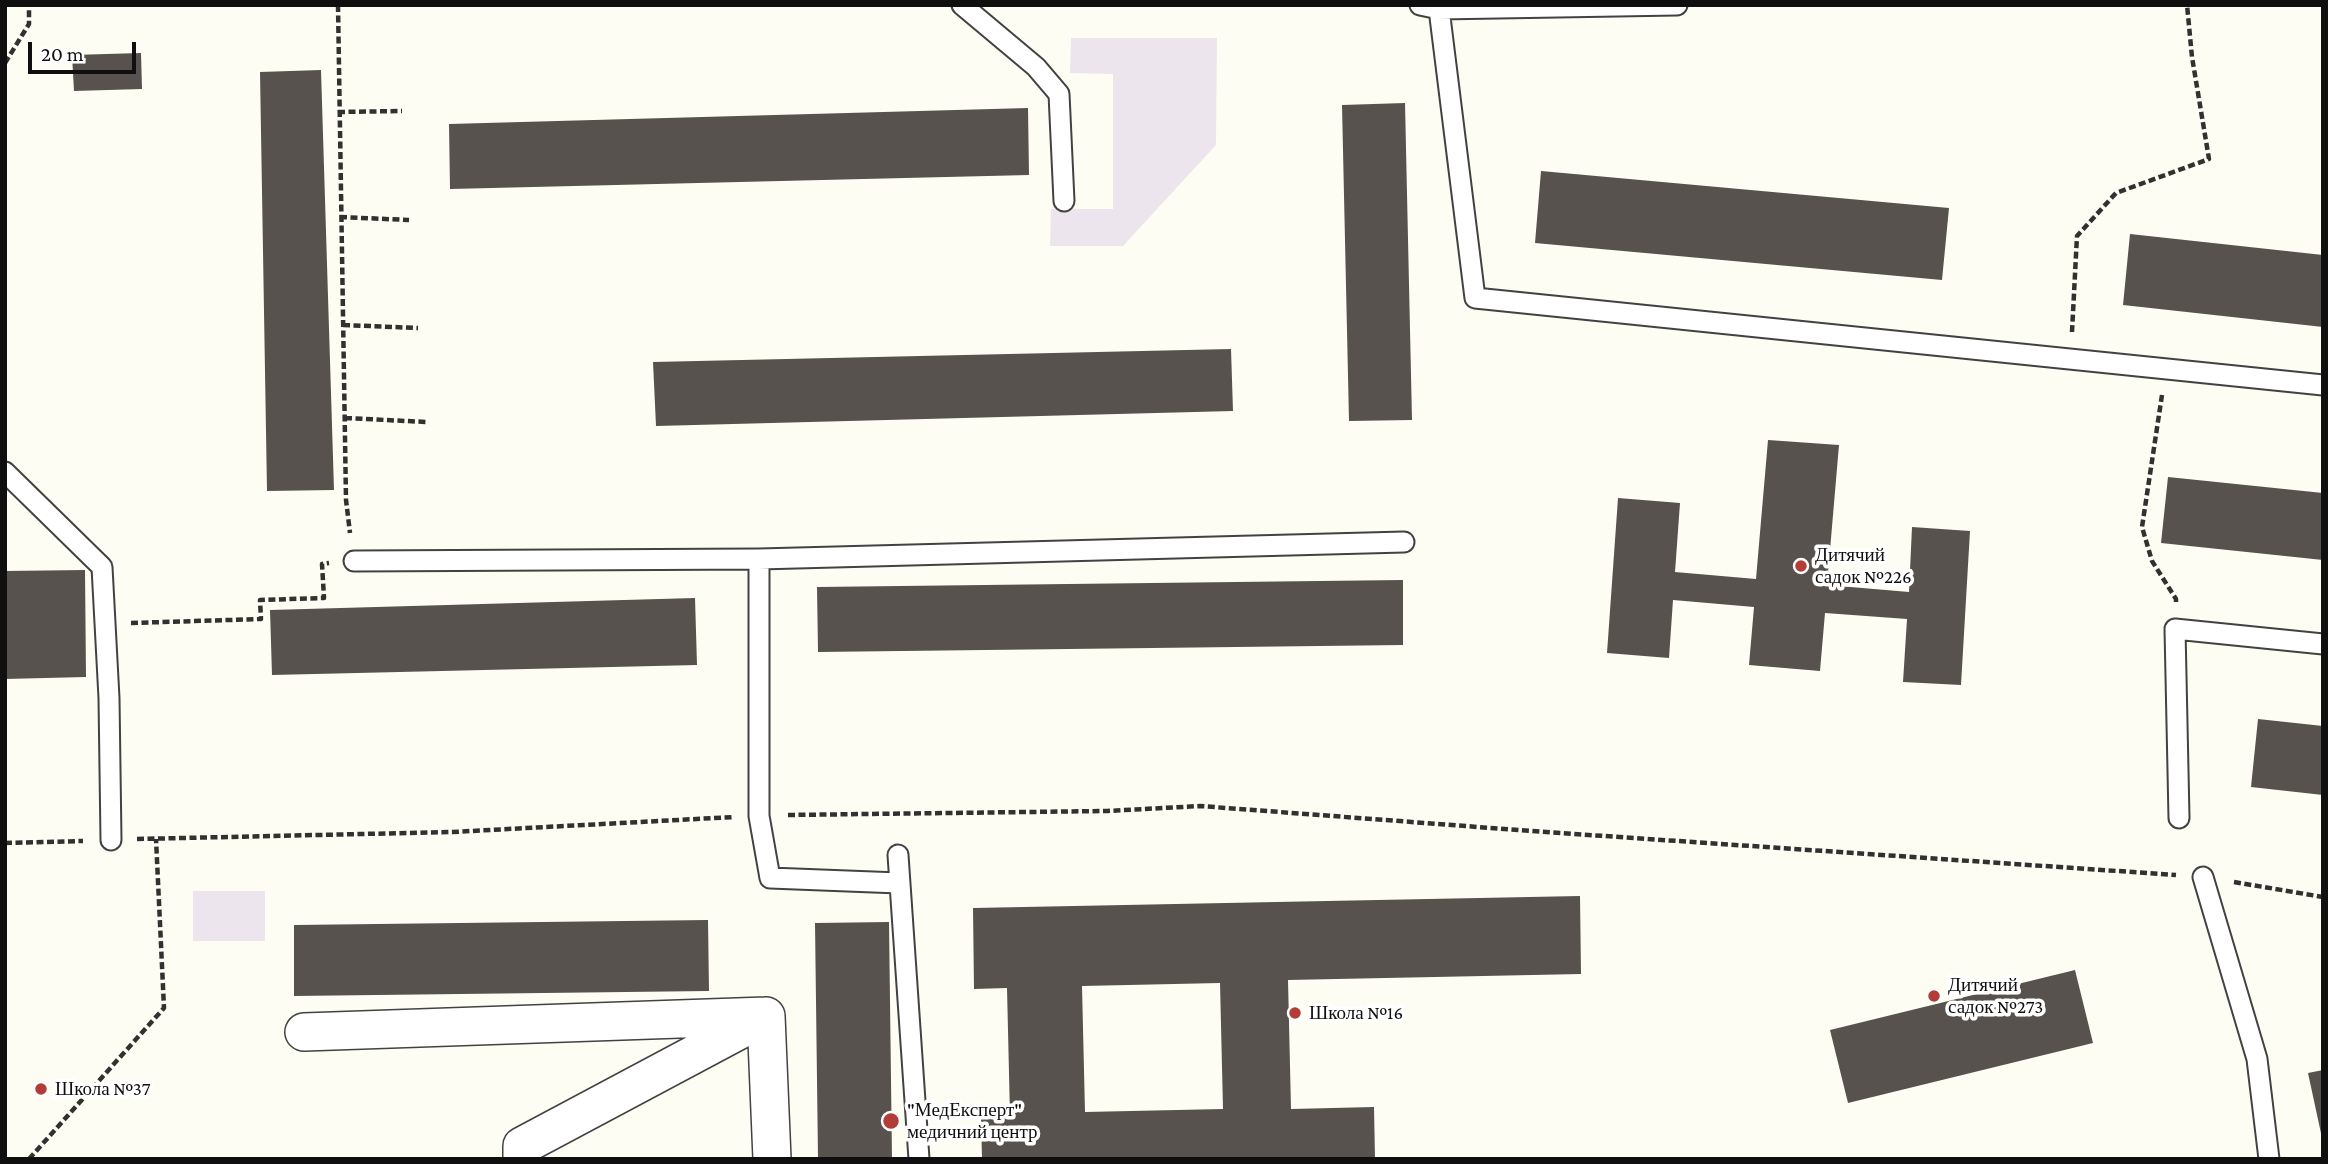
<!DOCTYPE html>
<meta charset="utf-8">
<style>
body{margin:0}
#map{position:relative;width:2328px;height:1164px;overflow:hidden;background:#fefdf3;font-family:"Crimson Pro",serif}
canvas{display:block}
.frame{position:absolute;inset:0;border:7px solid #0f0f0f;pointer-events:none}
.scale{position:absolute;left:28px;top:42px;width:108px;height:32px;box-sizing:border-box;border:4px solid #0f0f0f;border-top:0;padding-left:9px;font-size:21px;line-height:24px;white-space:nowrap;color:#0f0f0f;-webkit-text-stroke:5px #fff;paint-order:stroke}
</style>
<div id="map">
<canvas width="2328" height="1164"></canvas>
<div class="frame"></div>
<div class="scale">20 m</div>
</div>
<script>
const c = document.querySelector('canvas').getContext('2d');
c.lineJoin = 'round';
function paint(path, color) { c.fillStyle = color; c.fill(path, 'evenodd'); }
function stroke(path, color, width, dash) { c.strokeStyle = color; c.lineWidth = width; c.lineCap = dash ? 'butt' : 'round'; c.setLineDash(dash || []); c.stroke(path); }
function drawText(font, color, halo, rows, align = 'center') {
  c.font = font + ' "Crimson Pro",serif'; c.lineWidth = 7; c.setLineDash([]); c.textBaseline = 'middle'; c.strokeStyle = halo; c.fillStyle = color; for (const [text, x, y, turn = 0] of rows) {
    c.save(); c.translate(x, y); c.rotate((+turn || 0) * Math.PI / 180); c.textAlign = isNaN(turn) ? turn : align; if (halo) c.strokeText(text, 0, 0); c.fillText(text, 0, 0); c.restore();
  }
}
paint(new Path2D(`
 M1071 38H1217L1216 145 1123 246H1050L1051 209H1113V74L1070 73Z
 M193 891H265V941H193Z`), '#ede5ed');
paint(new Path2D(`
 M141 53 142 89 74 91 72 55Z
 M321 70 334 490 267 491 260 72Z
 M1405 103 1412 420 1349 421 1342 105Z
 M1028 108 1029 175 450 189 449 124Z
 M1541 171 1949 208 1942 280 1535 243Z
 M2130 234 2323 255V327L2123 305Z
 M1231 349 1233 411 656 426 653 362Z
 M1768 440 1839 445 1827 585 1909 592 1912 527 1970 531 1961 685 1903 682 1907 619 1825 613 1820 671 1749 665 1754 607 1673 600 1669 658 1607 653 1618 498 1680 503 1675 572 1756 579Z
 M2168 477 2323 493V560L2161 543Z
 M85 570 86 677 5 679V571Z
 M1403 580V645L818 652 817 587Z
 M695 598 697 665 272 675 270 610Z
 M2258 719 2323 726V795L2251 787Z
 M1580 896 1581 974 1288 980 1291 1109 1374 1107 1375 1159H982L981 1117 1010 1116 1007 988 974 989 973 908ZM1220 983 1223 1109 1085 1112 1082 986Z
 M708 920 709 991 294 996V925Z
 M889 922 892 1159H818L815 923Z
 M2075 970 2093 1043 1848 1103 1830 1030Z
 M2323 1070V1137L2322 1138 2308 1073Z`), '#57524d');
const service = new Path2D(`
 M962 5 1036 67 1059 94 1064 201
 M1420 5 1439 9 1677 5
 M1439 9 1475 298 2323 385
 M5 472 102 567 109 698 111 840
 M759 559V816L770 878 899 883
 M354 561 759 559 1404 542
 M2179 818 2175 629 2323 644
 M898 855 919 1159
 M2203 877 2257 1059 2269 1159`);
const minor = new Path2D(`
 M766 1016 772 1159
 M304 1032 766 1016 522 1146V1159`);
stroke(service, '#424242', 23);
stroke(minor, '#424242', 40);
stroke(new Path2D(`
 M338 5 346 500 350 533
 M5 63 29 24V5
 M338 112 402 111
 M340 217 409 220
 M343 325 418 328
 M2072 332 2077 236 2116 193 2209 159 2192 57 2187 5
 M2162 395 2142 527 2152 561 2176 599V604
 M345 418 427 422
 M131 623 261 619 260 600 324 598 322 564 329 563
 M788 815 1107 811 1200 806 1531 831 2176 875
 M137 839 452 832 734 817
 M5 843 83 841
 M2234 882 2323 897
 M29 1159 164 1008 156 839`), '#313131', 4.5, [7, 3.5]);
stroke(service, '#fff', 19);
stroke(minor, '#fff', 37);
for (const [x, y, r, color] of [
 [1801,566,7,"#b13d36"],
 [1934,996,7,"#b13d36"],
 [1295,1013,7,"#b13d36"],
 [41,1089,7,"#b13d36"],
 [891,1121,9,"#b13d36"]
]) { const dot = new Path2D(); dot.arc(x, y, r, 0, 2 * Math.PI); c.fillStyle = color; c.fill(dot); stroke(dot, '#fff', 2.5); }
drawText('19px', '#0f0f0f', '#fff', [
 ["Дитячий",1815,555],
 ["садок №226",1815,577],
 ["Дитячий",1948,985],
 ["садок №273",1948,1007],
 ["Школа №16",1309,1013],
 ["Школа №37",55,1089],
 ["\"МедЕксперт\"",907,1110],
 ["медичний центр",907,1132]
], 'left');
</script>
